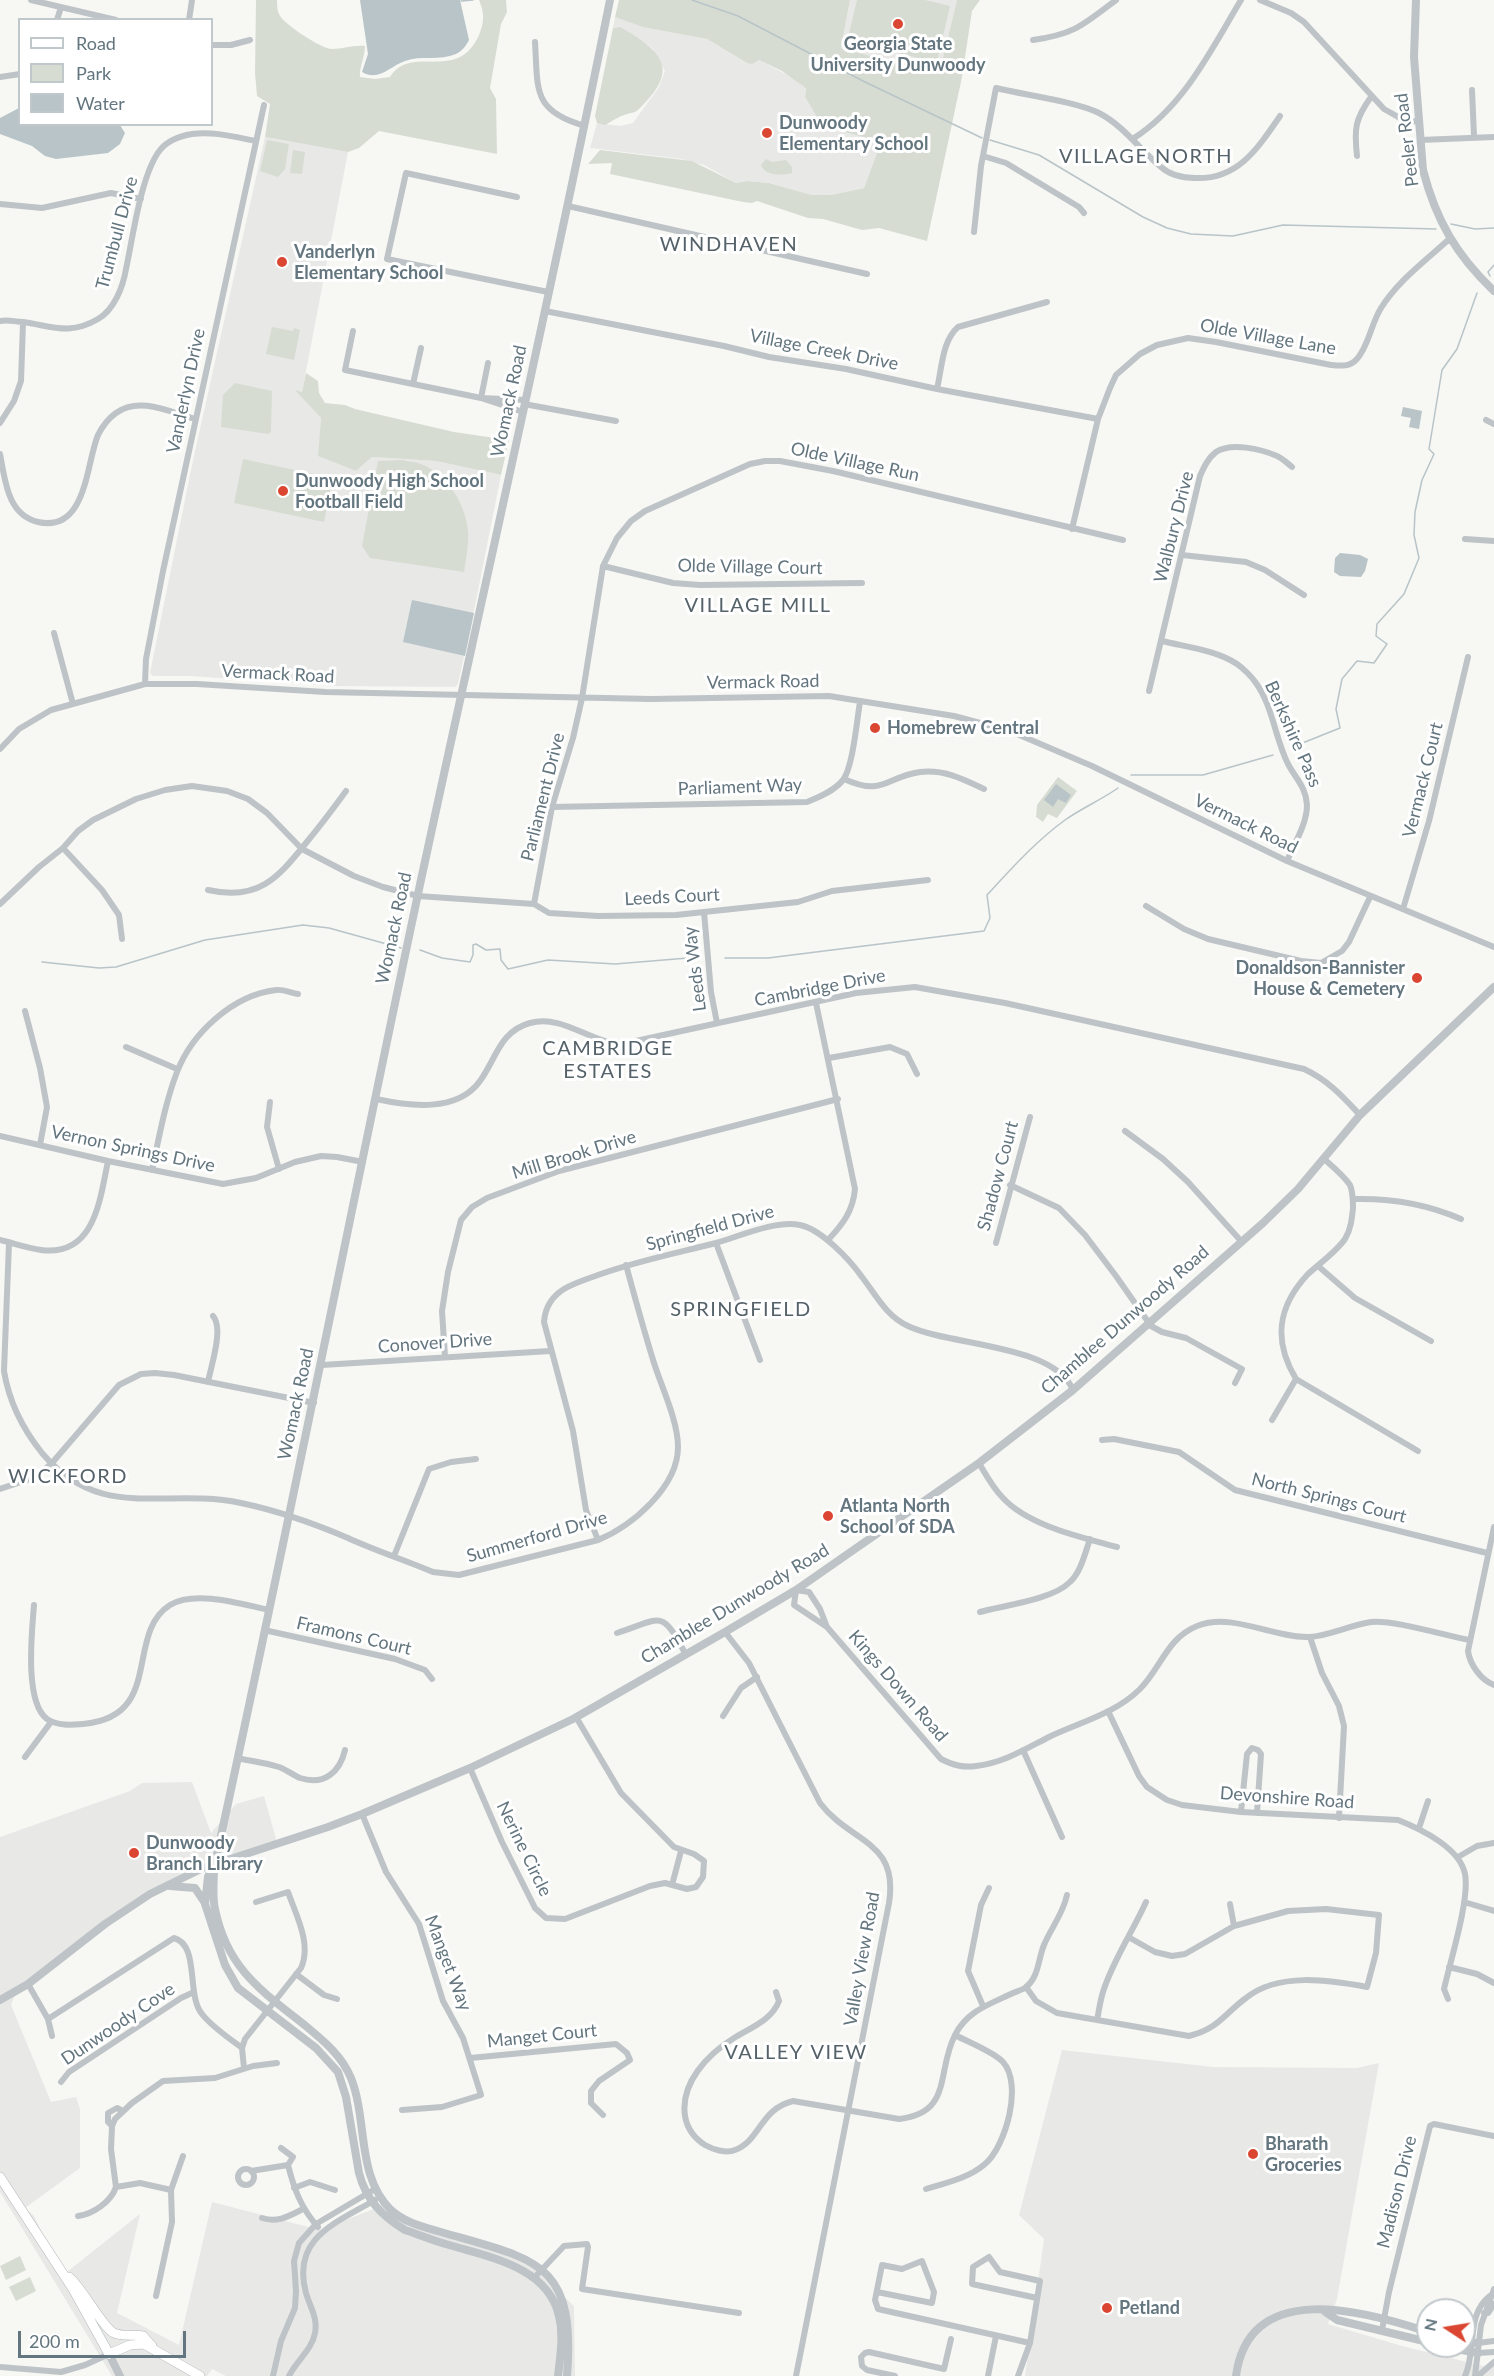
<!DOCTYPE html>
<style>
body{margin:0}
#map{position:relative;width:1494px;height:2376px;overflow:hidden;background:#f7f7f4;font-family:Lato,sans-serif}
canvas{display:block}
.legend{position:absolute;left:18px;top:18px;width:195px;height:108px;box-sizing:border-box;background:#fff;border:2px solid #c1c8cb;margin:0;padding:8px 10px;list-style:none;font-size:18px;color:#63757e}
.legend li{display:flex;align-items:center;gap:12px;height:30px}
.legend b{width:30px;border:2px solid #c1c8cb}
.north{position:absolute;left:1416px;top:2298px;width:60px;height:60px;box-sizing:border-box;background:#fff;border:2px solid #c1c8cb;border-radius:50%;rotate:282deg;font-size:16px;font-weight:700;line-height:24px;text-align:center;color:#63757e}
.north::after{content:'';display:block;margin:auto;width:21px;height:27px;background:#da4631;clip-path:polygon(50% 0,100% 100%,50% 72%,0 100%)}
.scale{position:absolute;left:18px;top:2331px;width:168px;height:27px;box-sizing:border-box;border:3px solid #63757e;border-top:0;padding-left:8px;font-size:18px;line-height:21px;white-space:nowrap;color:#63757e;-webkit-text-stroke:4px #fff;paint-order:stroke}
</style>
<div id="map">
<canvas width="1494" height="2376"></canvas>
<ul class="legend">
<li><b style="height:8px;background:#fff"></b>Road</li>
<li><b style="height:16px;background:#d7dcd3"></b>Park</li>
<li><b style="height:16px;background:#b8c4c7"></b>Water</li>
</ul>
<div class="north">N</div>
<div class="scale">200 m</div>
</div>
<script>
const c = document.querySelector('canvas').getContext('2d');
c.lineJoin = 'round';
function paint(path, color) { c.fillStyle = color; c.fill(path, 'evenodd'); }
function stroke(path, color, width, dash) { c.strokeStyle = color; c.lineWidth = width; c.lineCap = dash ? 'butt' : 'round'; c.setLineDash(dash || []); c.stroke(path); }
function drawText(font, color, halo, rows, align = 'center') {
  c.font = font + ' Lato,sans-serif'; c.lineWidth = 6; c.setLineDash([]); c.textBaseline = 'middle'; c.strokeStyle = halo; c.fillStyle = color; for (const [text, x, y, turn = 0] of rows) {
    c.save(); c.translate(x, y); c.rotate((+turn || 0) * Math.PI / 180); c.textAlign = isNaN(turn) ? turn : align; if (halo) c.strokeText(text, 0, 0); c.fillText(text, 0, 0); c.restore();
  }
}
paint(new Path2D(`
 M850 0H957L939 74 841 48Z
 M615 17 657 29 707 39 747 63 759 60 795 79 803 86 806 89 805 97 816 114 826 124 881 142 864 188 831 195H812L769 183 748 181 736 183 704 165 682 159 590 148 597 123 620 126 633 123 659 87 665 71 652 48 618 27 613 28Z
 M265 137 348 152 302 392 297 391 321 418 319 456 356 471 372 457 436 461 501 475 476 601 458 684 455 687 335 686 190 676H153L150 673 192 465Z
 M192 1782 211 1833 236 1804 264 1796 278 1846 200 1873 117 1913 17 1990 11 2005 51 2102 76 2097 80 2109V2168L25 2208 34 2216 63 2275 140 2214 117 2313 179 2345 212 2202 320 2230 384 2205 413 2226 482 2241 533 2267 574 2306 575 2376H226L212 2369 207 2376H112L0 2192V1837L130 1791 142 1783Z
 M1062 2050 1213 2067 1357 2068 1379 2063 1337 2299 1328 2324 1402 2346 1483 2366 1494 2364V2376H1025L1044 2239 1019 2215Z`), '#e8e8e7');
paint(new Path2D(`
 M256 0H277C277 4 277 10 279 14 283 24 322 49 332 49 343 49 353 45 365 46 365 57 359 67 360 77L375 79 390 77C412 43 457 84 479 35 484 22 485 14 479 0H506L507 12 501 24 490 88 496 99 497 154 379 131 359 148 348 152 265 137 270 104 257 96 255 73Z
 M619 0H850L841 48 939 74 957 0H980L972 11 962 77 927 241 879 228 862 230 823 219 808 218 757 201 752 203 743 202 610 174 612 163 588 164 600 150 692 161 736 183 748 181 769 183 812 195H831L864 188 881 142 835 129 819 120 805 97 806 89 803 86 782 71 759 60 752 64 747 63 707 39 643 27 615 17Z
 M857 0H925L950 6 937 62 847 42Z
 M620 27C664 52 680 70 639 109 636 112 635 112 631 113 621 115 614 120 605 125L597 123 595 116 613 28Z
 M267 140 289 144 285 169 278 177 260 171Z
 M293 150 305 152 302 174 290 173Z
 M766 159 772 162 786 160 792 167V173C782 176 765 176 761 165Z
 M272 327 293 331 294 328 300 330 294 360 266 354Z
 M306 373 318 381 319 393 325 403 345 405 355 409 454 432 509 440 501 475 436 461 372 457 356 471 318 456 321 418 295 390 302 392Z
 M235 383 272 391 271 432 268 434 221 427 223 395Z
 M243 459 333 478 324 522 234 503Z
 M403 460C409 462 416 462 421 464 447 474 465 503 468 530 469 544 466 559 464 572L370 558 362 546 378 461Z
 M1058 777 1077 791 1057 818 1048 814 1043 822 1036 817 1037 805Z
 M20 2256 26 2270 6 2280 0 2266Z
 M30 2277 36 2291 16 2301 9 2287Z`), '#d7dcd3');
paint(new Path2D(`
 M360 0H460L469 40C466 46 462 51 456 54 440 61 421 55 405 61 390 66 379 82 362 72L368 54Z
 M19 108 20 124 120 125 125 133 120 144 108 153 56 159 45 156 32 146 0 134V118Z
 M1403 407 1422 411 1419 429 1409 427 1411 418 1401 416Z
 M1340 553 1360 555 1368 559 1365 571 1361 577 1340 576 1334 572 1335 558Z
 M412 600 474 613 465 656 403 642Z
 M1056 784 1071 795 1066 803 1058 799 1053 807 1044 800Z`), '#b8c4c7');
stroke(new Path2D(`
 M692 0 738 16 863 81 982 138
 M461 1 473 0
 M990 140 1039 155 1143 217 1167 228 1191 234 1233 236 1283 225 1436 229
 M1451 224 1475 229 1494 228
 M1490 276 1488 272 1494 265
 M1295 746 1340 728 1336 709 1342 679 1357 661 1374 663 1387 644 1376 636 1377 624 1404 594 1419 558 1414 535 1415 512 1422 480 1434 454 1429 449 1442 370 1457 349 1477 293
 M1131 775H1203L1273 755
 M420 950 442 958 470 962 473 955V945L476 944 486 950 500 949 501 960 508 969 548 960 615 964 700 957
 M725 958H768L984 931 990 918 987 895C1011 869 1036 841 1065 820 1082 808 1101 800 1118 788
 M42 962 99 968 116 967 205 940 303 925 329 928 401 948`), '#b8c4c7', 1.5);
const secondary = new Path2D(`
 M0 2177 73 2289 109 2354 130 2345 144 2344 200 2376
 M69 2277C83 2289 103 2328 114 2333 123 2337 134 2334 143 2336L152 2346`);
stroke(secondary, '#b0b7ba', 10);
stroke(new Path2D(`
 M31 0 116 20
 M1260 0 1291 13 1304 22 1384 109 1407 122 1419 121
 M57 20 61 7
 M189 20 192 0
 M1033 40C1075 34 1083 25 1116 0
 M535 42C538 90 532 111 585 126
 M212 45H231L250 40
 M0 77 20 74
 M1472 90 1474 136
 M1134 138C1184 106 1211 50 1241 0
 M1420 140 1494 137
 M983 156 1006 163 1079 207 1084 213
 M1357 156C1354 129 1355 119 1371 97
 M517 197 406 173 387 259 548 292
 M0 204 42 208 111 193 141 199
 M568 206 867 274
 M974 232 981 166 996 88C1024 95 1074 101 1099 113 1124 126 1140 150 1161 167 1171 176 1183 178 1195 178 1238 180 1258 148 1280 116
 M545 311 724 346 769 357 846 369 937 389 1098 419
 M0 321C8 319 15 322 23 322 52 326 69 336 98 319 114 310 123 287 126 269 133 237 141 174 160 150 168 140 180 136 192 134 213 131 235 137 256 141
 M353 331 345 370 481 398 523 412
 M413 384 421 348
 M937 389C942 368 942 341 958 327L1047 302
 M481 398 525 400
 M481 398 488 363
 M524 404 616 421
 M1486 420 1494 424
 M0 423 14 401 21 381 23 323
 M0 454C5 479 7 515 38 522 87 533 86 463 98 435 102 427 109 418 116 413 139 396 170 412 195 419
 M1072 529 1098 419 1110 388 1116 375 1140 354 1157 345 1188 338 1216 342 1331 365C1341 366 1350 367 1357 359 1369 345 1371 324 1381 308 1398 281 1424 262 1447 241H1451
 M1465 539 1494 541
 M1182 555 1246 562 1265 570 1304 595
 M603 566 673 583 700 585 862 583
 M54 633 73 704
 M1162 641C1186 647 1216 650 1237 664 1243 668 1252 677 1256 683 1273 707 1275 738 1288 764 1296 779 1306 787 1307 805 1307 824 1294 844 1287 861
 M145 684 146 659 163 571 264 105
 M1149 691 1200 476C1204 467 1208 458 1216 452 1231 442 1261 449 1277 456 1282 458 1287 463 1292 467
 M0 749 19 729 51 710 145 684H197L325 692 651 699 829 696 954 716 1010 731 1092 766 1287 861 1494 947
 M844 779C884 797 885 777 920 772 944 769 963 779 984 789
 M552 807 807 802C820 797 834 791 843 780 853 767 857 719 860 702
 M63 848 102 890 119 915 122 939
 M208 890C258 901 277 879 306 843 320 826 333 809 346 791
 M0 904 39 867 63 848 78 831 93 820 136 799 165 790 192 786 227 791 248 799 267 813 302 849 354 876 383 887 418 896 534 904 549 913 598 916 676 915 798 902 832 891 928 880
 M534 904 552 807 573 738 582 698 603 566 617 538 631 521 645 511 750 464 765 461H780L833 471 1123 540
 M1146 906 1184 929 1208 939 1301 961 1321 963 1342 951 1349 942 1370 897
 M1403 909 1429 821 1468 657
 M704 912 711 992 717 1023
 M816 1003 855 1189C853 1211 843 1224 828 1240
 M25 1011 40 1068 47 1107 40 1145
 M126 1047 177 1069
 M829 1058 890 1047 907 1054 917 1074
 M376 1099C409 1106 457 1113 480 1081 496 1059 500 1031 530 1023 563 1014 590 1043 622 1044L856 993 915 987 1005 1003 1304 1069C1328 1080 1343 1097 1360 1115
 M270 1102 267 1127 279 1169
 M1125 1131 1163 1159 1188 1182 1241 1241
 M0 1136 108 1161 223 1184 256 1178 295 1162 321 1156 337 1157 363 1162
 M1324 1159C1333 1167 1343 1175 1350 1185 1353 1192 1353 1200 1353 1208 1352 1218 1351 1229 1345 1239 1336 1252 1320 1263 1308 1274 1277 1307 1273 1341 1296 1379L1418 1451
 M152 1170C159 1138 165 1103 177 1072 192 1033 233 995 276 990 283 989 291 993 298 994
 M1010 1185 1059 1208 1085 1235 1116 1276 1151 1326 1162 1332 1186 1338 1242 1369 1235 1383
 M1353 1199C1390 1198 1427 1204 1461 1219
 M0 1240C13 1243 27 1248 41 1250 95 1257 100 1199 108 1161
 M9 1243 4 1371C9 1402 22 1428 42 1453 101 1523 163 1487 241 1503 279 1511 313 1523 348 1538 376 1551 405 1560 433 1572L459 1575 598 1540C632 1526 678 1487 678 1447 678 1421 662 1388 654 1363 644 1331 635 1298 626 1265
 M716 1243 760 1360
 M996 1243 1030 1117
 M1318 1266 1355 1298 1431 1341
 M445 1357 442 1311 448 1272 461 1220 472 1207 487 1198 559 1171 838 1099
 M322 1365 550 1351
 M208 1382C211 1366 224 1328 213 1316
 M1272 1420 1296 1379
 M1102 1440 1114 1439 1179 1452 1235 1490 1487 1553
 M979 1463C986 1475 993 1488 1003 1498 1029 1526 1081 1537 1117 1547
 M0 1489 36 1477 52 1463 119 1385 141 1374 155 1373 174 1375 314 1403
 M1494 1527 1468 1651C1470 1665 1481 1680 1494 1685
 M598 1540 586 1510 573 1431 544 1322C545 1308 551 1297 564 1289 574 1283 587 1279 598 1275 636 1261 677 1253 716 1243 740 1236 776 1220 800 1225 821 1229 850 1260 862 1277 876 1295 886 1316 908 1326 950 1346 1054 1344 1073 1390
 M394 1556 429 1469 451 1462 476 1459
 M34 1605C32 1631 24 1702 47 1719 58 1726 71 1725 83 1724 165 1717 124 1634 170 1605 195 1590 241 1604 269 1610
 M980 1612C1005 1605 1052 1600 1070 1582 1081 1572 1085 1553 1090 1539
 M827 1627 820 1609 809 1592 796 1590 794 1605 827 1627 941 1759C953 1765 963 1768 976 1766 1004 1763 1027 1748 1051 1736 1081 1722 1116 1713 1140 1689 1161 1668 1167 1638 1197 1626 1233 1612 1272 1638 1309 1637 1329 1636 1350 1625 1371 1622 1391 1619 1447 1636 1469 1640
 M264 1630 395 1659 425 1670 432 1679
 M725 1632 749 1663 820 1803C850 1843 899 1840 889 1903L796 2376
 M617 1633C663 1618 661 1608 686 1655
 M1310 1637 1322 1673 1339 1706 1344 1726 1339 1818
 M1108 1711 1139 1776 1147 1787 1167 1800 1182 1805 1241 1812 1398 1820C1421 1829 1460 1848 1465 1874 1470 1899 1450 1962 1444 1989L1448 1999
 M723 1716 741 1688 757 1677
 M1023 1750 1062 1837
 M25 1757 51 1722
 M237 1758C251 1761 266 1763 279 1767 287 1770 293 1775 300 1778 324 1786 340 1772 345 1750
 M470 1768 502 1842 535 1908 546 1918 565 1919 650 1886 665 1883 687 1889 696 1887 703 1877 704 1861 694 1854 674 1847 621 1793 576 1717
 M1241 1812 1247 1754 1252 1748 1258 1750 1261 1754 1257 1813
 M362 1814 386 1872 419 1924 443 2001 463 2038 481 2095 442 2107 402 2110
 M1419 1828 1428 1801
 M1458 1857 1477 1846 1494 1843
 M672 1885 681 1851
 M1464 1902 1494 1911
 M1230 1904 1234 1926
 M1449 1967 1477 1974 1494 1983
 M296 1974 324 1995 337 1999
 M28 1984 48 2019 52 2036
 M1026 1987 1036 2001 1057 2013 1189 2036C1218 2029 1223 2015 1246 1998 1278 1972 1329 1980 1367 1987L1376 1953 1379 1915 1326 1909 1288 1911 1234 1926 1185 1954 1172 1956 1155 1952 1130 1938
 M776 1992 779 2001C772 2020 750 2028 734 2038 708 2054 680 2083 685 2116 687 2128 694 2138 705 2145 712 2149 726 2154 735 2150 760 2141 760 2109 793 2101L899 2119C953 2113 936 2072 955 2035 967 2011 990 2004 1013 1993 1017 1991 1023 1990 1026 1987 1039 1977 1038 1959 1044 1945 1051 1928 1063 1914 1067 1895
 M983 2006 968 1971 981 1905 989 1888
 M48 2019 174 1938C200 1945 186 1995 202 2014 212 2027 229 2038 242 2048
 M1097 2020C1099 2011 1100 2001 1103 1992 1112 1962 1133 1931 1146 1902
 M470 2058 616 2044 627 2053 630 2060 599 2081 591 2091V2103L603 2115
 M244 2068 242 2048 245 2039 301 1968C312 1944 296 1915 288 1892L256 1902
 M61 2082 69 2072 181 1998 194 1992
 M112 2126 108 2122V2113L117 2108 123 2111
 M281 2148 293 2157 288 2165
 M288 2165C294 2189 301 2208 318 2227
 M238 2177a8 8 0 1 1 16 0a8 8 0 1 1-16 0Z
 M251 2171 288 2165
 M116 2187 111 2149 112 2126 115 2119 132 2103 163 2081 215 2078 253 2066 277 2063
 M116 2187 140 2183 171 2190
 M294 2188 310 2182 335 2190
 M926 2189C946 2183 969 2178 985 2164 1006 2146 1023 2084 1003 2062 994 2052 968 2042 955 2035
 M78 2216C93 2214 111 2202 116 2187
 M262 2218C278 2223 289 2216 303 2209
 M534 2278 564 2246 587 2244 588 2247 582 2289 739 2313
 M877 2292 932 2303 934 2292 922 2261 902 2269 882 2265 875 2300 878 2309 1030 2343
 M156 2296 172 2222 171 2190 183 2156
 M1484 2313H1488L1494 2304
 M1382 2330 1389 2292 1430 2126 1434 2124 1494 2136
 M1478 2343 1494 2341
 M1478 2353 1494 2352
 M0 2367 61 2372 85 2365 109 2354
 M273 2376 281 2341 295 2308 296 2291 294 2261 299 2243 316 2224 375 2189
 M289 2376C296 2361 312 2350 315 2333 318 2318 310 2307 306 2293 291 2238 336 2223 375 2200
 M895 2376 867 2370 862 2366 861 2357 865 2353 869 2352 944 2369 951 2339
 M988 2376 996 2336
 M1018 2376 1030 2343 1040 2281 1000 2272 989 2257 973 2267 972 2284 1037 2298
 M1465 2376C1477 2351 1465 2315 1490 2296
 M1475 2376 1481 2325 1494 2289
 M1478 2376 1494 2362`), '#bdc3c6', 6);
stroke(new Path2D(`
 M1416 0 1414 57 1423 170C1436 220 1456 255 1494 291
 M214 1868C214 1881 212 1896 215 1909 227 1969 262 1991 307 2027 325 2042 342 2056 351 2078 368 2121 356 2176 391 2210 405 2223 424 2227 441 2232 537 2260 576 2261 567 2376
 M170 1886 195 1888 205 1903
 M0 2000 28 1984 105 1924 150 1894 203 1868 328 1827 362 1814 470 1768 573 1719 725 1632 796 1590 852 1551 979 1463 1073 1390 1263 1223 1298 1189 1360 1115 1494 987
 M1324 2311 1337 2320 1428 2342
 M1464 2342 1478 2343
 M1440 2346 1478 2353
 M109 2354 120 2376
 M558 2376C560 2357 564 2336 559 2316 548 2267 489 2257 449 2245 434 2241 420 2235 405 2230 382 2216 366 2200 359 2173L346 2097 338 2072 316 2048 238 1988 225 1965 205 1904 208 1877 217 1854C287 1535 350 1214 418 894 482 596 550 299 610 0
 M1236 2376C1249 2278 1365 2311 1428 2332`), '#bdc3c6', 8);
stroke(secondary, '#fff', 9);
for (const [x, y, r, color] of [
 [898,24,6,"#da4631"],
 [767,133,6,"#da4631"],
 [282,262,6,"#da4631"],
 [283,491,6,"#da4631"],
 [875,728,6,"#da4631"],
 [1417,978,6,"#da4631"],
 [828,1516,6,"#da4631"],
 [134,1853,6,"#da4631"],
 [1253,2154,6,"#da4631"],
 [1107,2308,6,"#da4631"]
]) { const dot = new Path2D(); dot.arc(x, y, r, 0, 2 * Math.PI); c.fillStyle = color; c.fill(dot); stroke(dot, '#fff', 2); }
drawText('bold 18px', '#63757e', '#fff', [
 ["Georgia State",898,44,"center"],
 ["University Dunwoody",898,65,"center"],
 ["Dunwoody",779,123],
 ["Elementary School",779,144],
 ["Vanderlyn",294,252],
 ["Elementary School",294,273],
 ["Dunwoody High School",295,481],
 ["Football Field",295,502],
 ["Homebrew Central",887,728],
 ["Donaldson-Bannister",1405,968,"right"],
 ["House & Cemetery",1405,989,"right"],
 ["Atlanta North",840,1506],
 ["School of SDA",840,1527],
 ["Dunwoody",146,1843],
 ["Branch Library",146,1864],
 ["Bharath",1265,2144],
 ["Groceries",1265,2165],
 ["Petland",1119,2308]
], 'left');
drawText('18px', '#63757e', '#fff', [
 ["Peeler Road",1407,140,-97],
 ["Trumbull Drive",117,233,-75],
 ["Olde Village Lane",1268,337,10],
 ["Village Creek Drive",824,350,11],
 ["Vanderlyn Drive",186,391,-78],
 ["Womack Road",509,401,-78],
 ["Olde Village Run",855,462,12],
 ["Walbury Drive",1174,527,-76],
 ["Olde Village Court",750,567,1],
 ["Vermack Road",278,674,3],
 ["Vermack Road",763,682,-1],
 ["Berkshire Pass",1293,734,66],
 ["Vermack Court",1423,780,-76],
 ["Parliament Way",740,787,-2],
 ["Parliament Drive",543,797,-76],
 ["Vermack Road",1246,824,26],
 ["Leeds Court",672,897,-3],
 ["Womack Road",394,928,-78],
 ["Leeds Way",695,969,-97],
 ["Cambridge Drive",820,988,-11],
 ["Vernon Springs Drive",133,1149,12],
 ["Mill Brook Drive",574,1155,-17],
 ["Shadow Court",998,1176,-75],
 ["Springfield Drive",710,1228,-15],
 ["Chamblee Dunwoody Road",1125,1320,-41],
 ["Conover Drive",435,1343,-4],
 ["Womack Road",296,1404,-78],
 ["North Springs Court",1329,1498,14],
 ["Summerford Drive",537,1537,-16],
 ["Chamblee Dunwoody Road",735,1604,-31],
 ["Framons Court",354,1636,13],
 ["Kings Down Road",898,1686,49],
 ["Devonshire Road",1287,1798,4],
 ["Nerine Circle",524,1849,64],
 ["Valley View Road",862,1959,-80],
 ["Manget Way",448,1963,69],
 ["Dunwoody Cove",118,2024,-34],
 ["Manget Court",542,2036,-6],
 ["Madison Drive",1397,2192,-76]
]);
c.letterSpacing = '1.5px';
drawText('20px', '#556269', '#fff', [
 ["VILLAGE NORTH",1146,157],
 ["WINDHAVEN",729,245],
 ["VILLAGE MILL",758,606],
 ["CAMBRIDGE",608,1049],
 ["ESTATES",608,1072],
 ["SPRINGFIELD",741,1310],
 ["WICKFORD",68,1477],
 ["VALLEY VIEW",796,2053]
]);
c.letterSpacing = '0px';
</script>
